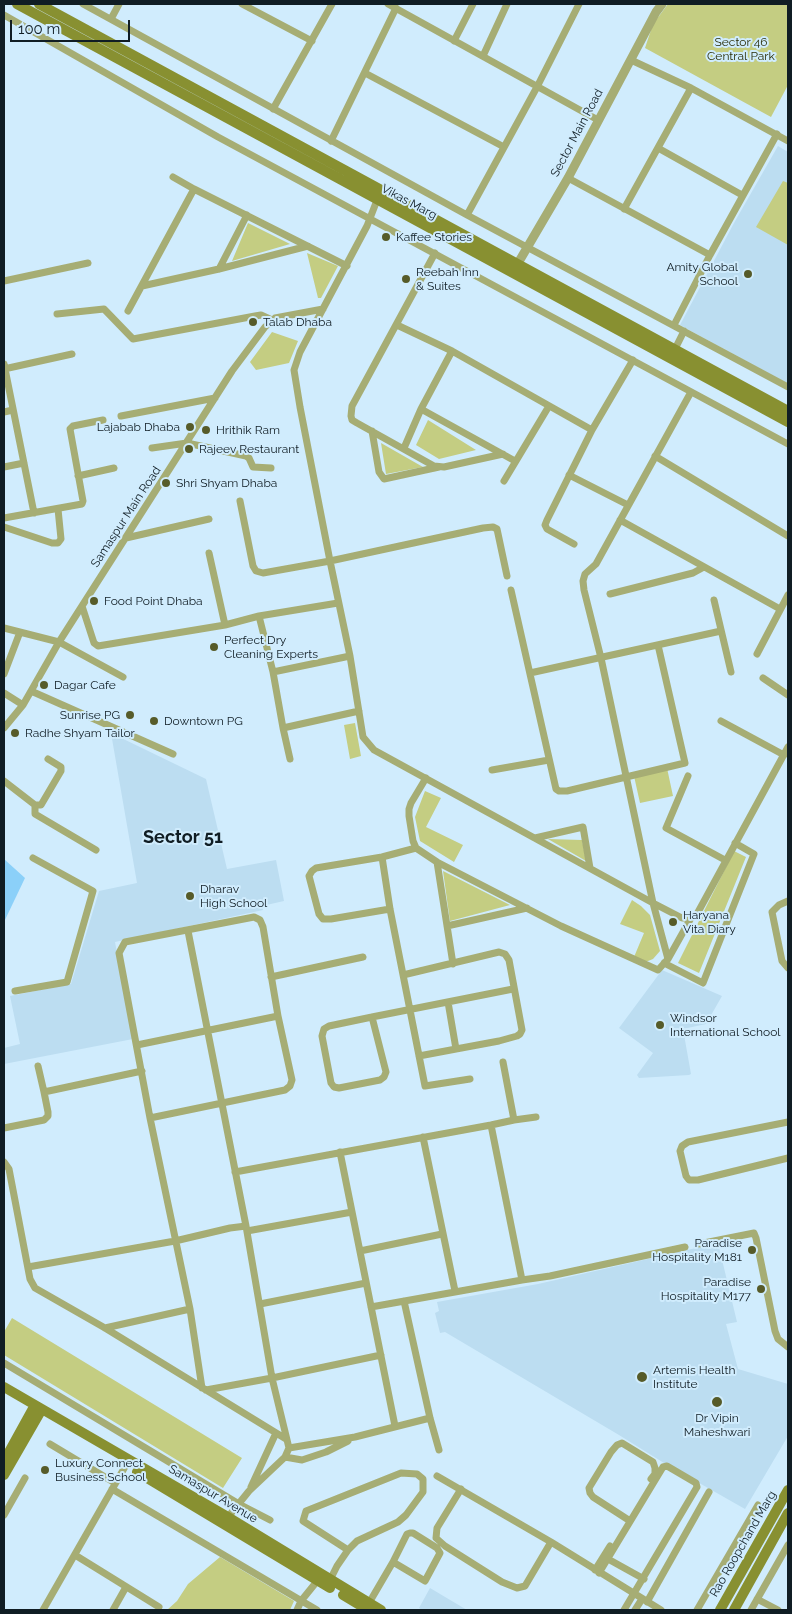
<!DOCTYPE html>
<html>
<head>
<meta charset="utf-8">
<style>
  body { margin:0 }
  #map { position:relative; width:792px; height:1614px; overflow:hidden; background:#d0ecfd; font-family:Raleway,sans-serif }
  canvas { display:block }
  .frame { position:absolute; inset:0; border:5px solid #101d24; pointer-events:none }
  .scale { position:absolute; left:10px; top:20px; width:120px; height:22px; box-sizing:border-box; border:2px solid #101d24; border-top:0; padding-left:6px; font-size:15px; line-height:18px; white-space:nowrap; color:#101d24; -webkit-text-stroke:4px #d0ecfd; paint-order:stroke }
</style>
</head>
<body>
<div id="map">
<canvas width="792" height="1614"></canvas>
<div class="frame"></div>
<div class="scale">100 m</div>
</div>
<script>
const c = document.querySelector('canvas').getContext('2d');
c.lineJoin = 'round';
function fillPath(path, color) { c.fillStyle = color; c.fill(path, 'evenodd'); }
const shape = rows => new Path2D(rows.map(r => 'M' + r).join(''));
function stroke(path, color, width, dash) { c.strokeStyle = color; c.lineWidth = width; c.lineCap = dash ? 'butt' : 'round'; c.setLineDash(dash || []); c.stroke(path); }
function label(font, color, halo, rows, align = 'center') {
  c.font = font + ' Raleway,sans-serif'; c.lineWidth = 4; c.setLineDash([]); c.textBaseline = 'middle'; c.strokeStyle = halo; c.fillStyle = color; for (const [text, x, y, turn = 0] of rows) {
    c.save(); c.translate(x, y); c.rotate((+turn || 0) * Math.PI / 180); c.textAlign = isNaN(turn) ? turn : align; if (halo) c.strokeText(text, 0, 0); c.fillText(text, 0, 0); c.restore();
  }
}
fillPath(shape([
  [778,146,788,152,788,384,680,325,734,223],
  [111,733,206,779,227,869,276,860,284,901,262,906,263,910,115,942,133,1039,4,1064,4,1048,20,1044,10,996,71,984,99,891,137,883],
  [662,970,722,996,706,1024,683,1029,691,1074,689,1075,639,1078,637,1075,653,1053,619,1028],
  [718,1243,737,1322,726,1324,738,1369,788,1384,788,1436,745,1509,664,1463,619,1435,445,1332,440,1333,435,1313,439,1311,437,1302,538,1284],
  [430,1588,467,1610,422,1610,419,1608]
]), '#bcddf1');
fillPath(shape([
  [668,4,788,4,788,85,771,117,645,48,653,24],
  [783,181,788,183,788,245,756,227],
  [248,223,290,244,232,261],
  [307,253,338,266,321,298,318,298],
  [272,332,298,341,289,363,256,370,250,362],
  [428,420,476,450,439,459,416,445],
  [381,443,423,467,386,474],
  [355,723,361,756,350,759,344,725],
  [667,768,673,796,640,803,634,776],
  [425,791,441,798,426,827,463,845,454,862,420,841,415,817],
  [548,839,582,840,586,861],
  [734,851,746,857,699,973,678,963],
  [443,871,510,905,450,921],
  [632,900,641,906,650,915,660,951,653,959,648,961,643,961,634,957,644,933,620,924],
  [12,1318,242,1458,223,1488,4,1355,4,1332],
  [220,1557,294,1601,290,1610,167,1610,177,1601,188,1584]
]), '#c4cd82');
fillPath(shape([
  [4,859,25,878,4,922]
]), '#8bd0f9');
stroke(shape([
  [83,4,467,215,788,387],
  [242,4,312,41],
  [388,4,598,120],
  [4,15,218,137,788,444],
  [111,19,119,4],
  [454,41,473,4],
  [483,56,507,4],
  [631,60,691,88,788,141],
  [365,73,504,147],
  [273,109,332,4],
  [331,141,396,8],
  [658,148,742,195],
  [173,177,194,189],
  [568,178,710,255],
  [379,195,367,226,300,352,294,370,300,407,330,561,350,656,363,737,374,750,653,903,682,918,691,918],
  [624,209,691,88],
  [467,215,537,87,579,4],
  [435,253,352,406,351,416,352,420,357,423,434,466,444,467,503,454],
  [219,269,247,215],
  [4,281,88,263],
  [142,286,219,269,308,246],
  [128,311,194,189,347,266],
  [57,314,104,309,133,339,255,316,261,315,272,320],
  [397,325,452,351,592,430],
  [674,325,710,255,777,134],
  [675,349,684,331],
  [4,364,34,513],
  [4,369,72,354],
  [421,409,515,461],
  [4,412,13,410],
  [121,416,215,398],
  [372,431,379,472,384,479,439,467],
  [152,448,187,443,246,456,249,458,253,467,271,468],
  [404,448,421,409,452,351],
  [655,456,788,536],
  [4,467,24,463],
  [569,475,628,505],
  [78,476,114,468],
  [504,481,549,406],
  [240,501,253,566,256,571,263,573,330,561,483,528,493,527,497,529,507,576],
  [4,518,82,504,83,501,70,429,73,426,103,420],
  [620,520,780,609],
  [4,527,52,543,58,543,61,539,58,509],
  [126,538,209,519],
  [574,544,547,529,545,525,547,520,592,430,633,360],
  [209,553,225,625],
  [511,590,556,789,559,791,567,791,685,763,658,645],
  [610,594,693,573,704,567],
  [714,600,731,672],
  [82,606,94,643,98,646,225,625,259,616,338,603],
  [259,616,273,672,283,728,290,759],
  [4,628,59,642,123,677],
  [757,654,788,595],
  [273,672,350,656],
  [530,673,721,631],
  [4,674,20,632],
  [763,678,788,695],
  [31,691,173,754],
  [4,693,23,705],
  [721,721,784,755],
  [4,728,23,705,59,642,232,371,265,327,275,318,323,309],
  [283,728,359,711],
  [492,770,549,760],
  [688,776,666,828,725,860],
  [426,778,411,803,409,809,409,816,413,841,416,848,437,862,453,964],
  [4,781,35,805,41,805,61,771,61,767,48,759],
  [35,805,35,814,96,850],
  [535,838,583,827,590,868],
  [382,857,390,909,425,1086,470,1079],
  [437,862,561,926,658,970,668,959,691,918,697,914,788,747],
  [788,901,779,905,772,912,782,961,788,968],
  [390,909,331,919,323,919,319,914,309,876,312,871,316,868,382,857,416,848],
  [447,926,527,908],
  [188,931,246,1226,272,1378,289,1448,285,1457,249,1491,228,1517],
  [668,959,653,903,601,658,584,590,583,581,585,574,596,564,691,392],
  [664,963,703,983,754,854,735,843],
  [403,975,499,952,505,954,509,960,522,1030,520,1034,517,1036,499,1041,456,1049],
  [271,977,363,957],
  [15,991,67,982,93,891,33,858],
  [372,1017,386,1072,384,1077,380,1080,339,1088,334,1087,331,1083,322,1036,324,1029,329,1026,372,1017,513,989],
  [137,1045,278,1016],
  [419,1056,456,1049,448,1002],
  [503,1062,514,1120],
  [38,1066,44,1092],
  [150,1118,285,1090,290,1086,292,1080,278,1016,263,927,260,920,254,917,125,942,119,953,150,1118,190,1309,202,1388],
  [788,1122,688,1142,682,1146,680,1151,686,1176,689,1180,698,1180,788,1158],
  [491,1125,522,1280],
  [4,1128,44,1120,48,1116,48,1112,44,1092,142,1071],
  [423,1137,455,1291],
  [340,1152,395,1426],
  [4,1162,9,1169,30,1279,35,1288,105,1328,286,1439],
  [235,1172,491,1125,514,1120,536,1117],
  [247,1231,352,1212],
  [699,1244,754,1233,756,1238,775,1331,778,1339,788,1347],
  [360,1251,442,1234],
  [28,1267,175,1241,230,1228,246,1226],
  [404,1301,430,1418,439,1450],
  [260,1304,366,1283],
  [371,1307,522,1280,550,1276,685,1247],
  [105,1328,190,1309],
  [4,1363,239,1504,270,1520],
  [206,1390,272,1378,381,1355],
  [50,1444,115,1483],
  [289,1448,355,1437,430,1418],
  [285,1457,302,1460,326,1452,348,1441],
  [437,1476,551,1542,661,1610],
  [251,1487,276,1433],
  [112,1489,317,1610],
  [461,1489,437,1528,436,1538,445,1546,502,1582,517,1588,525,1586,551,1542],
  [4,1515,25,1478],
  [627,1519,593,1497,590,1493,589,1488,611,1452,617,1445,622,1443,653,1462,655,1468,655,1474,651,1479],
  [75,1555,159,1607],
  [608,1559,644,1579],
  [595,1570,610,1546],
  [599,1573,663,1467,667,1466,696,1483,697,1487,624,1610],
  [330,1580,337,1566,348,1550,357,1541,398,1522,406,1515,423,1492,423,1479,417,1474,401,1473,306,1511,303,1521,348,1550],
  [757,1599,778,1610],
  [647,1602,709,1492],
  [369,1603,393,1562,425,1581,440,1553,437,1548,413,1533,410,1533,407,1534,393,1562],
  [43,1610,126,1465],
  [113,1610,126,1587],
  [297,1610,301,1601,318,1580],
  [635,1610,642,1599],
  [697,1610,758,1505],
  [751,1610,788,1545]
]), '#a6ad74', 7);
stroke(shape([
  [514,270,568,178,656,12,662,4]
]), '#a6ad74', 9);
stroke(shape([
  [17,4,788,422],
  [39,4,788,411],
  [4,1387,228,1517,381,1610],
  [4,1461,35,1405],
  [137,1472,330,1588],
  [4,1475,42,1409],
  [343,1595,368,1610],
  [720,1610,788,1490],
  [734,1610,788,1513]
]), '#889031', 10);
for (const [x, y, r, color] of [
  [386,237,5,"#565b29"],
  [748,274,5,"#565b29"],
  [406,279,5,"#565b29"],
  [253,322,5,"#565b29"],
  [190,427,5,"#565b29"],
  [206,430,5,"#565b29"],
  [189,449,5,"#565b29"],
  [166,483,5,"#565b29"],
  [94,601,5,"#565b29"],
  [214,647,5,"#565b29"],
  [44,685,5,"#565b29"],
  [130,715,5,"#565b29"],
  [154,721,5,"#565b29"],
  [15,733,5,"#565b29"],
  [190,896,5,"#565b29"],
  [673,922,5,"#565b29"],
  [660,1025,5,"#565b29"],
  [752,1250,5,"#565b29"],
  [761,1289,5,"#565b29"],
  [642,1377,6,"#565b29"],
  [717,1402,6,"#565b29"],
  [45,1470,5,"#565b29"]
]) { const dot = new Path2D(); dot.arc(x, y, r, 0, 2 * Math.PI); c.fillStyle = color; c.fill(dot); stroke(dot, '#d0ecfd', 2); }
label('12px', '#292c05', '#d0ecfd', [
  ["Sector 46",741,42],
  ["Central Park",741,56]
]);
label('12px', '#101d24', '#d0ecfd', [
  ["Sector Main Road",577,133,-62],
  ["Vikas Marg",409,202,28],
  ["Samaspur Main Road",126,517,-57],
  ["Samaspur Avenue",213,1494,31],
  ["Rao Roopchand Marg",743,1544,-60]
]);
label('12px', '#101d24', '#d0ecfd', [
  ["Kaffee Stories",396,237],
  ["Amity Global",738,267,"right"],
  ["School",738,281,"right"],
  ["Reebah Inn",416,272],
  ["& Suites",416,286],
  ["Talab Dhaba",263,322],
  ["Lajabab Dhaba",180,427,"right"],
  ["Hrithik Ram",216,430],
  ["Rajeev Restaurant",199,449],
  ["Shri Shyam Dhaba",176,483],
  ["Food Point Dhaba",104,601],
  ["Perfect Dry",224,640],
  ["Cleaning Experts",224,654],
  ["Dagar Cafe",54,685],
  ["Sunrise PG",120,715,"right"],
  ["Downtown PG",164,721],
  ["Radhe Shyam Tailor",25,733],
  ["Dharav",200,889],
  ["High School",200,903],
  ["Haryana",683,915],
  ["Vita Diary",683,929],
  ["Windsor",670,1018],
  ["International School",670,1032],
  ["Paradise",742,1243,"right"],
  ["Hospitality M181",742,1257,"right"],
  ["Paradise",751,1282,"right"],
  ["Hospitality M177",751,1296,"right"],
  ["Artemis Health",653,1370],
  ["Institute",653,1384],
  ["Dr Vipin",717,1418,"center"],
  ["Maheshwari",717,1432,"center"],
  ["Luxury Connect",55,1463],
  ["Business School",55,1477]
], 'left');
label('bold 18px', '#101d24', '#d0ecfd', [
  ["Sector 51",183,838]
]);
</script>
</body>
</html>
